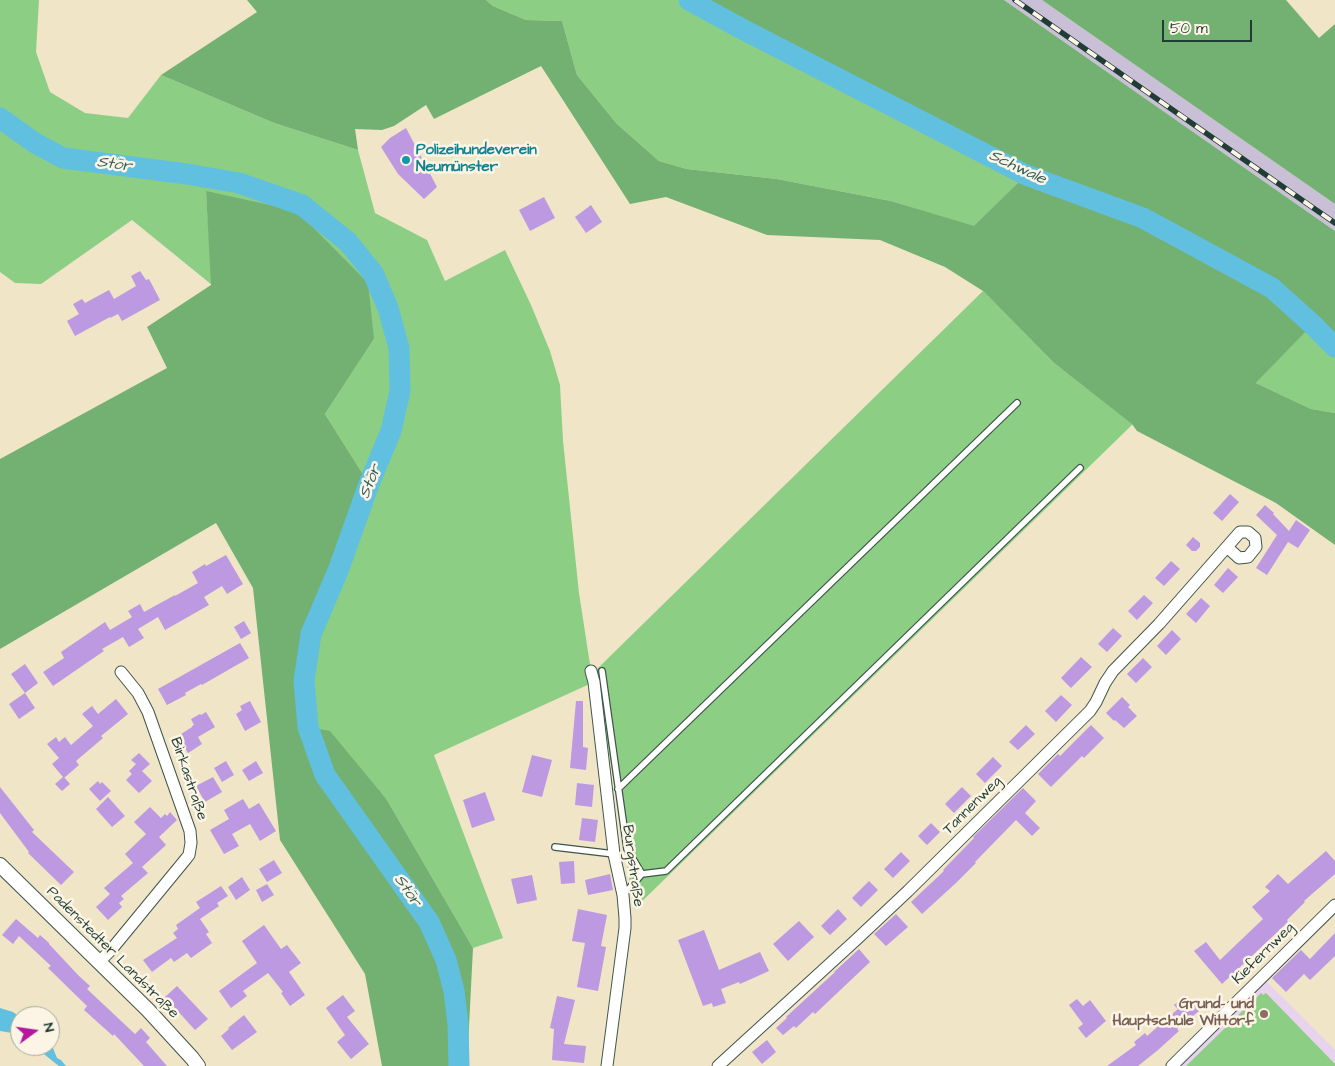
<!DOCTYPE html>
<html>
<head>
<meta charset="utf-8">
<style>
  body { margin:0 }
  #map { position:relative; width:1335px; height:1066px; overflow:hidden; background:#f0e5c7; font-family:"Architects Daughter",sans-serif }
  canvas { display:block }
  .north { position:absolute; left:10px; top:1006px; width:50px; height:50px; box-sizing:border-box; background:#fcf5e5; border:1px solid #a4ab9e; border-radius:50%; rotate:76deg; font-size:14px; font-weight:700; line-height:20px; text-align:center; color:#1f3d34 }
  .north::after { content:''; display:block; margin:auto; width:18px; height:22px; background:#b5179e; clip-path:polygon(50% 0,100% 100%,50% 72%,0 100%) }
  .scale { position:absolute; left:1162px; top:20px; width:90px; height:22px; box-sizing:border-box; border:2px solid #1f3d34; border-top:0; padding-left:6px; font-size:15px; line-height:18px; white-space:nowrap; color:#1f3d34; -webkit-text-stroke:4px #fcf5e5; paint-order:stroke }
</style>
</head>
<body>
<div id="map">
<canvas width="1335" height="1066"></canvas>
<div class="north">N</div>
<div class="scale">50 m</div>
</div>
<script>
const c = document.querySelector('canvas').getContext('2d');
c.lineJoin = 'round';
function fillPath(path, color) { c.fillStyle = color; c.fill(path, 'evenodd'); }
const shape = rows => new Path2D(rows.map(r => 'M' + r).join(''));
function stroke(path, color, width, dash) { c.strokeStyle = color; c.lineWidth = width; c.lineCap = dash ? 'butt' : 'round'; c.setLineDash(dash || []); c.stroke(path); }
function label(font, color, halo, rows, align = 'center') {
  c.font = font + ' "Architects Daughter",sans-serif'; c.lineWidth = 5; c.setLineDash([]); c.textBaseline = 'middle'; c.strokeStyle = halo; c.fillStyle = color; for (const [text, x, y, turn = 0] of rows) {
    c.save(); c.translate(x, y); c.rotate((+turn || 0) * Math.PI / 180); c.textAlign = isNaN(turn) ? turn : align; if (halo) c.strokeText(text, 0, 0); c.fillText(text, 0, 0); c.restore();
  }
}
fillPath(shape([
  [1264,979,1335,1050,1335,1066,1177,1066]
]), '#e9d2ed');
fillPath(shape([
  [1004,0,1042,0,1335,204,1335,231]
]), '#c9bfd7');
fillPath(shape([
  [0,0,39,0,36,52,50,92,85,113,128,118,161,75,274,123,358,150,375,213,427,240,445,281,505,250,531,305,550,351,560,385,563,441,579,593,591,671,594,682,434,755,503,938,473,948,387,800,308,727,304,681,311,634,338,571,369,484,325,414,374,339,206,191,212,285,132,220,41,284,15,283,0,272],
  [486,0,694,0,1026,175,974,227,891,201,777,179,687,169,659,161,617,124,577,75,562,21,526,20,493,6],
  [983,291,1054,363,1133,424,634,909,596,670],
  [1312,324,1335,347,1335,413,1311,409,1256,383],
  [1261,993,1263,995,1266,993,1335,1064,1335,1066,1186,1066]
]), '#8dce85');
fillPath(shape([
  [247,0,486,0,493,6,526,20,562,21,577,75,617,124,659,161,687,169,777,179,891,201,974,226,1026,175,742,29,690,0,1004,0,1335,231,1335,349,1311,326,1256,383,1311,409,1335,413,1335,545,1276,503,1137,431,1132,424,1054,363,983,291,945,267,880,240,767,235,666,197,630,204,541,66,434,119,426,105,394,126,382,130,355,129,358,150,274,123,161,75,257,12],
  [1042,0,1286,0,1319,38,1335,24,1335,204],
  [206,191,297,211,368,283,374,339,325,414,369,484,311,634,304,681,308,727,330,731,387,800,473,948,467,1066,382,1066,365,974,280,840,253,588,216,523,0,649,0,459,167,368,147,327,211,285]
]), '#72b172');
fillPath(shape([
  [0,1008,13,1012,20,1017,20,1037,12,1033,0,1031],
  [50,1043,53,1048,57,1058,61,1060,66,1066,59,1066,55,1063,34,1046,50,1046]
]), '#61c0e0');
stroke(shape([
  [689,0,742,29,1026,175,1143,218,1272,288,1312,324,1335,347],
  [0,118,35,143,63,158,187,174,239,183,302,205,348,242,373,273,388,308,399,348,400,391,391,431,369,484,338,571,311,634,304,681,308,727,325,775,429,922,446,960,454,991,458,1024,459,1066]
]), '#61c0e0', 21);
fillPath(shape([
  [406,128,437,187,424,199,398,174,381,147,390,138],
  [544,197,555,218,530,231,519,210],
  [591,205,602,222,586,233,575,217],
  [140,271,146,280,149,279,160,300,122,321,118,314,110,318,110,317,75,336,67,321,79,314,73,304,82,299,85,303,109,290,114,299,136,286,131,276],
  [1230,494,1239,502,1222,521,1213,513],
  [1265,505,1274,513,1273,514,1289,531,1296,520,1310,530,1298,548,1288,542,1267,575,1256,568,1277,535,1256,515],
  [1193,537,1200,543,1200,547,1196,551,1192,551,1186,545],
  [226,555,243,584,227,594,222,586,204,597,209,605,165,630,158,617,138,629,144,638,129,647,123,637,102,649,104,651,53,686,43,672,64,658,61,652,105,622,110,630,132,617,128,611,140,604,144,612,175,595,175,596,198,583,192,572,205,564,206,566],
  [1171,561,1180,569,1164,586,1155,578],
  [1228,568,1238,577,1223,593,1214,585],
  [1144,595,1153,603,1137,620,1128,611],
  [1201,598,1210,606,1196,623,1186,614],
  [244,621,251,633,241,639,234,627],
  [1113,628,1122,636,1107,652,1098,644],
  [1172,630,1181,639,1166,655,1157,646],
  [240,643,249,658,202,685,201,684,185,693,186,695,167,705,158,689],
  [1081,657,1092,667,1071,688,1061,678],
  [1143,658,1152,667,1136,683,1127,674],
  [25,664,38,683,25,693,11,674],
  [25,693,35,708,19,719,9,704],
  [1061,695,1072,705,1056,722,1045,711],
  [1122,697,1130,705,1128,707,1137,716,1124,728,1115,720,1114,721,1106,713],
  [116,699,128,714,101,736,103,738,76,761,79,765,64,778,64,777,70,784,62,791,55,784,63,777,52,764,59,758,47,744,56,737,59,742,65,737,71,745,93,726,82,714,92,706,98,714],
  [250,701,261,722,245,731,236,714,242,710,240,706],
  [576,701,583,701,583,747,588,748,586,770,570,768],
  [206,712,215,727,198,737,202,744,188,753,178,736,192,727,192,726,194,725,191,719,200,714,201,715],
  [1026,725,1035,734,1018,750,1009,742],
  [1091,725,1104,738,1084,758,1082,756,1051,787,1038,774,1058,754,1060,756],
  [139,753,150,764,142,771,152,781,139,793,126,780,132,774,129,771,136,764,131,760],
  [532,755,552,760,542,797,522,792],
  [993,757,1002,766,985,783,976,774],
  [226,761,234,775,222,782,214,768],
  [256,761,263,773,249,781,242,770],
  [213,777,222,792,205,802,196,786],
  [98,781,100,784,102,782,111,791,100,801,89,789],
  [577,783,594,785,592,807,575,805],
  [0,787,34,830,32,832,74,872,61,885,28,853,29,852,0,813],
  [962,787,971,796,954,813,945,804],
  [1023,788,1036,801,1025,813,1040,828,1032,836,1016,820,975,862,976,863,956,883,922,914,911,902,944,871,943,870,974,838,973,837],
  [485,792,495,820,472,828,463,800],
  [108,797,125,816,112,827,96,809],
  [243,799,249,809,259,803,276,831,260,841,250,824,232,834,239,846,224,854,210,830,229,819,224,810],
  [150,807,161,818,165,814,167,816,170,812,177,820,159,837,166,845,142,867,148,873,121,896,124,899,119,903,122,907,108,920,96,907,110,894,104,888,133,863,125,854,146,834,134,822],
  [582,818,598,820,595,842,579,840],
  [931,823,940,832,927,845,918,836],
  [1326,851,1335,861,1335,874,1304,901,1305,902,1287,920,1288,922,1222,984,1194,951,1206,942,1220,960,1263,919,1252,907,1270,891,1265,887,1278,874,1288,884],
  [901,852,910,861,893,878,884,869],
  [274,860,282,873,267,882,259,869],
  [574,861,575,883,561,884,559,862],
  [610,874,613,890,588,895,585,880],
  [532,875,537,900,517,904,511,879],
  [242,877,250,890,236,900,228,887],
  [869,881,878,890,861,907,852,898],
  [267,884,274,895,262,902,256,890],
  [221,886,228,896,217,903,219,906,200,919,209,932,206,934,212,943,191,958,187,953,174,962,171,958,152,972,143,960,177,938,173,933,178,929,176,925,200,908,196,902],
  [578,909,607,915,601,946,606,947,598,991,577,987,585,943,572,941],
  [838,909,847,919,830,935,821,926],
  [896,914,908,927,886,946,874,934],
  [16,919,38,938,40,935,49,943,49,944,79,976,90,986,87,989,135,1034,141,1028,150,1038,146,1042,167,1066,144,1066,114,1034,113,1036,84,1010,87,1006,48,968,51,966,19,936,13,944,2,935],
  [799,921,814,937,788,961,773,944],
  [264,925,281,949,287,945,301,963,289,972,305,995,290,1006,281,993,283,992,268,973,243,991,247,996,231,1008,219,991,257,963,242,941],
  [704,930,719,970,760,952,769,971,740,984,739,982,721,989,726,1003,713,1007,712,1003,703,1006,678,940],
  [1335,933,1335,956,1310,980,1304,974,1286,992,1272,978,1301,950,1310,959],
  [859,949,870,962,815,1014,813,1012,796,1028,794,1026,783,1035,776,1028,787,1018,786,1017,835,972,834,972],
  [177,986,208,1019,195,1030,165,997],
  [343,995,355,1011,347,1017,369,1044,351,1059,337,1042,345,1035,326,1008],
  [1186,995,1199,1011,1177,1029,1179,1031,1158,1050,1138,1066,1107,1066,1136,1045,1134,1042,1145,1033,1147,1036,1178,1009,1174,1005],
  [557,996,575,1000,564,1044,586,1046,584,1063,552,1060,554,1029,550,1028],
  [1077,999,1083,1006,1090,1000,1106,1021,1086,1038,1078,1028,1083,1024,1069,1005],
  [244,1015,257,1032,232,1050,221,1036,229,1029,228,1028],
  [767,1040,776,1052,762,1064,752,1052]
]), '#bd99e1');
const service = shape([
  [602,671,627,849,642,874,623,895],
  [618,789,1017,403],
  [555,847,614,854],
  [642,874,666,871,1080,468]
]);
const minor = shape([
  [591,671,594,682,614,854,623,895,625,918,625,928,607,1066],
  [99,962,111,950,185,860,189,855,191,843,190,831,148,712,138,693,121,672],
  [718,1066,857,939,908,891,1090,711,1096,702,1105,683,1113,671,1159,624,1240,532,1248,532,1255,538,1256,547,1248,557,1239,558,1227,547],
  [1172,1066,1335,905]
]);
const tertiary = shape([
  [0,865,148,1010,192,1058,198,1066]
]);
stroke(service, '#3e564a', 8);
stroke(minor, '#3e564a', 13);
stroke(tertiary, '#3e564a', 16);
stroke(service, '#fff', 5.5);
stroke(minor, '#fff', 11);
stroke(tertiary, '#fff', 14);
const rail = shape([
  [1015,0,1335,223]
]);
stroke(rail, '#1f3d34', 5.5);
stroke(rail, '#fcf5e5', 4, [11]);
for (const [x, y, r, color] of [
  [406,160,5,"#0f9aa8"],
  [1264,1014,5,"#8d6e63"]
]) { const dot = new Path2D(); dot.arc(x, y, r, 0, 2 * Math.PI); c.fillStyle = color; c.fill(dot); stroke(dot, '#fcf5e5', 2); }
label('bold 15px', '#0d838f', '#fcf5e5', [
  ["Polizeihundeverein",416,151],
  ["Neumünster",416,168]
], 'left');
label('15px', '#1f3d34', '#fcf5e5', [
  ["Birkastraße",188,779,71],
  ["Tannenweg",973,806,-45],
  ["Burgstraße",632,866,82],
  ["Padenstedter Landstraße",112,953,45],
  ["Kiefernweg",1264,954,-45]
]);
label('bold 15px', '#785e54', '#fcf5e5', [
  ["Grund- und",1254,1005],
  ["Hauptschule Wittorf",1254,1022]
], 'right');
label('italic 16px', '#305e5f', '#fcf5e5', [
  ["Stör",114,165,8],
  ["Schwale",1017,168,25],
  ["Stör",371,482,-68],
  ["Stör",407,891,55]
]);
</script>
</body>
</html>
